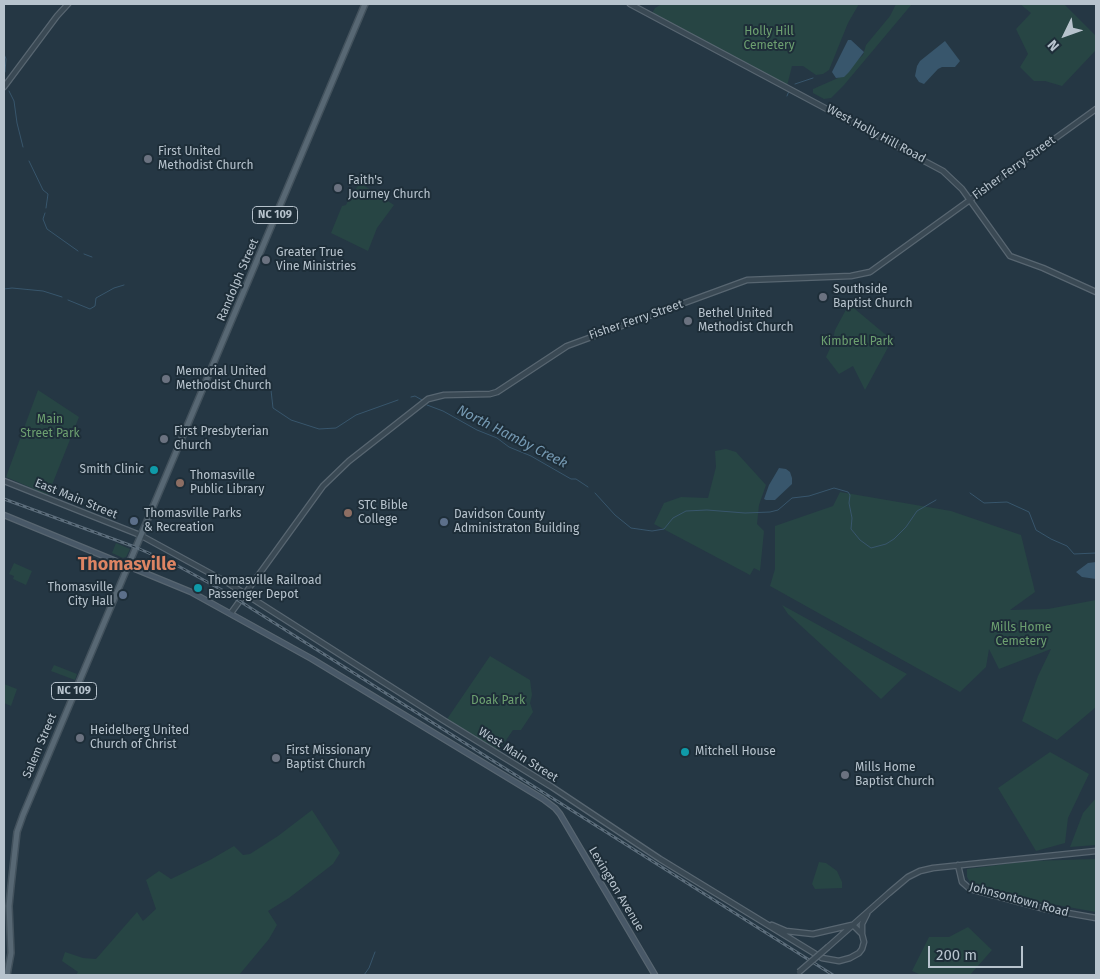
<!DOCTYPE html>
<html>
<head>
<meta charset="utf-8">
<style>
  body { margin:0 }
  #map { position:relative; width:1100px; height:979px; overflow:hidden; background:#253744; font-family:"Fira Sans",sans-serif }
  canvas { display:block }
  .frame { position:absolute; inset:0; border:5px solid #b7c3cd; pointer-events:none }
  .north { position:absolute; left:1040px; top:10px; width:50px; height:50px; -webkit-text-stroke:4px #1e2e39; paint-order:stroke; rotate:228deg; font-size:14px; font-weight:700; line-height:20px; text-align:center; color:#b7c3cd }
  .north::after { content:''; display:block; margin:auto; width:18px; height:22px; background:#b7c3cd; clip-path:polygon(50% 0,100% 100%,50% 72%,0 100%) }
  .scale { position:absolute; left:928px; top:946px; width:95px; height:22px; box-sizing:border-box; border:2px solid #b7c3cd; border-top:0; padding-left:6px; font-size:15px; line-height:18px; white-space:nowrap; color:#b7c3cd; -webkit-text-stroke:4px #1e2e39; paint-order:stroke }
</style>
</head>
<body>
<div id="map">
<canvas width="1100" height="979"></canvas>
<div class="frame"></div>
<div class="north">N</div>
<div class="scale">200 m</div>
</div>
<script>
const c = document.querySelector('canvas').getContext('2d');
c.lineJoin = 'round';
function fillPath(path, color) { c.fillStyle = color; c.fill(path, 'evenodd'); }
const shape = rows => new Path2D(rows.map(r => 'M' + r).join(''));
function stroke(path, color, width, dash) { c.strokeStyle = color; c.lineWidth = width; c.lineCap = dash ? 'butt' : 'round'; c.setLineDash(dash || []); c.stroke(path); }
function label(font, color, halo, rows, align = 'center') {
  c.font = font + ' "Fira Sans",sans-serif'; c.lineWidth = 4; c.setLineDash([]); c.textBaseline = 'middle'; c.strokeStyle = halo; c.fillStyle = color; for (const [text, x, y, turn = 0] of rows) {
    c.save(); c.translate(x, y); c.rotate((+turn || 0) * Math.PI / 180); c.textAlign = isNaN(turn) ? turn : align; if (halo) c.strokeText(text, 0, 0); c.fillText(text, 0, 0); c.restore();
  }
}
fillPath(shape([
  [662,4,859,4,848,23,829,70,823,74,816,75,803,66,792,66,787,86,651,15,655,8],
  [896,4,912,4,844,85,831,98,824,99,813,93,813,89,838,78,863,55,866,45,890,16],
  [1020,4,1064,4,1096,36,1096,50,1062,86,1045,81,1034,81,1020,67,1028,54,1016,29,1031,13],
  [360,183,394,205,377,228,368,251,331,233,342,206,346,205,350,197],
  [849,304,892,340,865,390,853,366,839,374,826,357,832,344,835,330],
  [38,390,79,417,48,495,6,477],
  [726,449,736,452,766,485,759,505,757,524,764,531,760,571,754,568,750,575,654,524,664,503,681,497,708,498,716,467,715,451],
  [840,492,951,511,1021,535,1035,592,1010,610,1048,609,1096,600,1096,707,1057,740,1022,721,1038,676,1051,649,999,669,989,649,986,667,960,692,770,586,775,569,775,526,833,506],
  [116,543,130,549,126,557,123,558,112,553],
  [14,563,32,571,26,585,13,579,14,576,9,574],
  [782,605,907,674,881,699,788,614],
  [490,656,530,680,532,695,530,703,533,712,521,730,513,730,498,752,445,722],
  [54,665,77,674,75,680,51,671],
  [4,684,17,689,11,706,4,703],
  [1050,752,1089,774,1068,818,1065,843,1036,851,998,788],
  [1096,798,1096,845,1070,847,1083,813],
  [312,810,340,853,333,864,289,898,268,911,277,925,269,939,239,975,76,975,78,972,62,961,65,952,83,958,96,959,137,912,143,921,156,909,146,880,159,871,171,879,210,860,234,846,243,855,250,854,278,836],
  [1096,859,1096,912,1029,900,971,884,967,877,967,869,1029,861],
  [819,862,826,863,837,871,842,882,842,888,815,889,812,884],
  [968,927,992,950,970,975,921,975,912,971,929,937,949,937]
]), '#274544');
fillPath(shape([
  [848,40,851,40,864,52,849,72,844,77,836,78,832,72],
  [945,41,960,61,955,67,942,67,938,69,924,84,919,82,915,76,917,66,920,61],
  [779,468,786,469,790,472,792,478,792,484,775,500,766,500,764,499,769,485],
  [1096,562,1096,579,1082,577,1076,572,1088,563]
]), '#38566c');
stroke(shape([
  [4,54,6,59,5,72],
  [795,84,813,78],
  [9,91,14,101,17,123,23,147],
  [787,96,789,91],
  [29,161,43,190,48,194,46,208],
  [45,213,43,219,47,229,78,251],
  [84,254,92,257],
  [4,289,12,288,43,291,62,297],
  [68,300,90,309,95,306,96,298,114,288,124,285],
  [270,381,273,408,291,420,319,429,336,428,356,415,398,400],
  [411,397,415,396,422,400],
  [427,405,443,411,477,430,497,438,509,447,531,456,571,479,576,479,588,487],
  [595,493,615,515,631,528,652,531,664,529,673,518,686,511,707,510,745,513,770,512,778,510,792,498,809,496,834,488,848,492,850,495,849,503,852,518,851,529,860,540,871,548,886,544,894,539,906,527,917,511,936,500],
  [970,493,984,503,1007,502,1029,512,1036,530,1051,539,1067,546,1074,554,1096,553],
  [364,975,369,968,375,952]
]), '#38566c', 1);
const tertiary = shape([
  [630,4,943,171,962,189,1010,256,1043,268,1096,292],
  [4,87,57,16,68,4],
  [4,481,140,535,228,583,443,720,552,787,660,859,822,958,839,961,850,958,859,953,862,949,864,942,862,934,853,925],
  [231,613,323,486,349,461,428,399,444,395,490,394,497,392,567,346,747,280,851,276,870,272,1096,109],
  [958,865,962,882,970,889,1045,909,1096,918],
  [772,925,786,931,813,934,852,925],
  [862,934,862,924,867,914],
  [828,947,889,893,908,877,920,871,933,868,1096,851]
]);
const secondary = shape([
  [4,515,191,592,312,659,543,799,555,808,560,814,655,975]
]);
const primary = shape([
  [7,975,11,953,9,906,11,886,17,832,23,815,365,4]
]);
stroke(tertiary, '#586671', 7);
stroke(secondary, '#586671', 7);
stroke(primary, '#43525d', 8);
stroke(tertiary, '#3a4954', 4.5);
stroke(secondary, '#485867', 4.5);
stroke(primary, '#586874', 5);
const rail = shape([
  [4,499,135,547,178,566,222,590,833,975]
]);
stroke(rail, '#5c6d7b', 3);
stroke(rail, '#1e2e39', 1, [4]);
const tertiaryBridge = shape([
  [799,972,828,947]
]);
stroke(tertiaryBridge, '#586671', 7, []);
stroke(tertiaryBridge, '#3a4954', 4.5);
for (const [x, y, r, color] of [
  [148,159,5,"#6b7280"],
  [338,188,5,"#6b7280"],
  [266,260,5,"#6b7280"],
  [823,297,5,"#6b7280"],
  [688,321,5,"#6b7280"],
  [166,379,5,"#6b7280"],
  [164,439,5,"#6b7280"],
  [154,470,5,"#0f9aa8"],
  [180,483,5,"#8d6e63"],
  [348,513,5,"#8d6e63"],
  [134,521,5,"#5c6f8a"],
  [444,522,5,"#5c6f8a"],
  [198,588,5,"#0f9aa8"],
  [123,595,5,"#5c6f8a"],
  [80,738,5,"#6b7280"],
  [685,752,5,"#0f9aa8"],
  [276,758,5,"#6b7280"],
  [845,775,5,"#6b7280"]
]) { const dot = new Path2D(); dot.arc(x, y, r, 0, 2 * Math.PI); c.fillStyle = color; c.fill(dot); stroke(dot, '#1e2e39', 2); }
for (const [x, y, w] of [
  [275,215,45],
  [74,691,45]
]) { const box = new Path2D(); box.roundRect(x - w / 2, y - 8.5, w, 17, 4); c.fillStyle = '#1e2e39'; c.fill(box); stroke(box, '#b7c3cd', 1); }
label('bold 11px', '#b7c3cd', null, [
  ["NC 109",275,215],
  ["NC 109",74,691]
]);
label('12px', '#6da070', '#1e2e39', [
  ["Holly Hill",769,32],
  ["Cemetery",769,46],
  ["Kimbrell Park",857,342],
  ["Main",50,420],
  ["Street Park",50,434],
  ["Mills Home",1021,628],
  ["Cemetery",1021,642],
  ["Doak Park",498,701]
]);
label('12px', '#b7c3cd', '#1e2e39', [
  ["West Holly Hill Road",876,134,28],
  ["Fisher Ferry Street",1014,168,-36],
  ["Randolph Street",238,280,-67],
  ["Fisher Ferry Street",636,320,-19],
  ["East Main Street",76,499,22],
  ["Salem Street",40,746,-67],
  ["West Main Street",518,755,32],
  ["Lexington Avenue",616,889,59],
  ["Johnsontown Road",1019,900,15]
]);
label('12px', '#b7c3cd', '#1e2e39', [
  ["First United",158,152],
  ["Methodist Church",158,166],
  ["Faith's",348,181],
  ["Journey Church",348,195],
  ["Greater True",276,253],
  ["Vine Ministries",276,267],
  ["Southside",833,290],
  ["Baptist Church",833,304],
  ["Bethel United",698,314],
  ["Methodist Church",698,328],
  ["Memorial United",176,372],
  ["Methodist Church",176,386],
  ["First Presbyterian",174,432],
  ["Church",174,446],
  ["Smith Clinic",144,470,"right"],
  ["Thomasville",190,476],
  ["Public Library",190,490],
  ["STC Bible",358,506],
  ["College",358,520],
  ["Thomasville Parks",144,514],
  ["& Recreation",144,528],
  ["Davidson County",454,515],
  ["Administraton Building",454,529],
  ["Thomasville Railroad",208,581],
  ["Passenger Depot",208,595],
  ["Thomasville",113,588,"right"],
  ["City Hall",113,602,"right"],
  ["Heidelberg United",90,731],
  ["Church of Christ",90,745],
  ["First Missionary",286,751],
  ["Baptist Church",286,765],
  ["Mitchell House",695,752],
  ["Mills Home",855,768],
  ["Baptist Church",855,782]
], 'left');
label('italic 14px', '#7599b2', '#1e2e39', [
  ["North Hamby Creek",512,437,27]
]);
label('bold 18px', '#dd8463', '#1e2e39', [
  ["Thomasville",127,565]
]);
</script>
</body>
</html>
